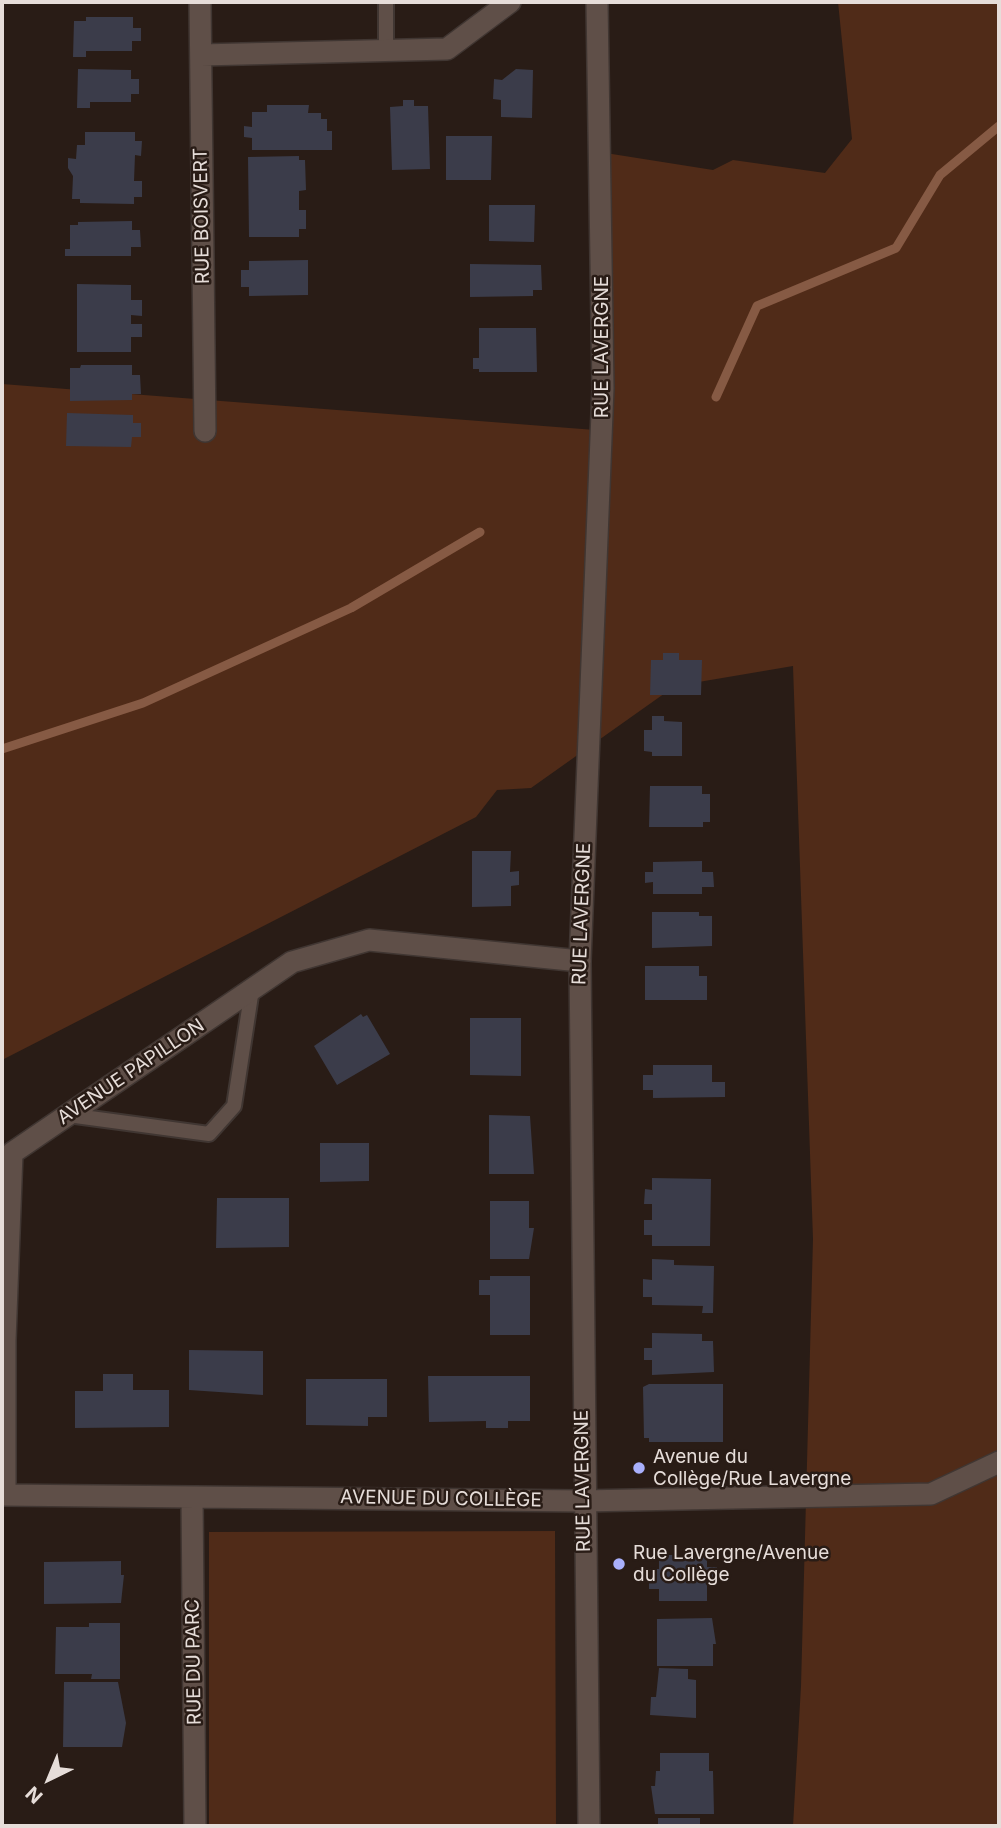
<!DOCTYPE html>
<html>
<head>
<meta charset="utf-8">
<style>
  body { margin:0 }
  #map { position:relative; width:1001px; height:1828px; overflow:hidden; background:#291c16; font-family:Inter,sans-serif }
  canvas { display:block }
  .frame { position:absolute; inset:0; border:4px solid #e6ddd9; pointer-events:none }
  .north { position:absolute; left:14px; top:1744px; width:70px; height:70px; -webkit-text-stroke:5px #291c16; paint-order:stroke; rotate:223deg; font-size:19px; font-weight:700; line-height:28px; text-align:center; color:#e6ddd9 }
  .north::after { content:''; display:block; margin:auto; width:24px; height:32px; background:#e6ddd9; clip-path:polygon(50% 0,100% 100%,50% 72%,0 100%) }
</style>
</head>
<body>
<div id="map">
<canvas width="1001" height="1828"></canvas>
<div class="frame"></div>
<div class="north">N</div>
</div>
<script>
const c = document.querySelector('canvas').getContext('2d');
c.lineJoin = 'round';
function fillPath(path, color) { c.fillStyle = color; c.fill(path, 'evenodd'); }
const shape = rows => new Path2D(rows.map(r => 'M' + r).join(''));
function stroke(path, color, width, dash) { c.strokeStyle = color; c.lineWidth = width; c.lineCap = dash ? 'butt' : 'round'; c.setLineDash(dash || []); c.stroke(path); }
function label(font, color, halo, rows, align = 'center') {
  c.font = font + ' Inter,sans-serif'; c.lineWidth = 5; c.setLineDash([]); c.textBaseline = 'middle'; c.strokeStyle = halo; c.fillStyle = color; for (const [text, x, y, turn = 0] of rows) {
    c.save(); c.translate(x, y); c.rotate((+turn || 0) * Math.PI / 180); c.textAlign = isNaN(turn) ? turn : align; if (halo) c.strokeText(text, 0, 0); c.fillText(text, 0, 0); c.restore();
  }
}
fillPath(shape([
  [838,2,999,2,999,1826,793,1826,801,1686,813,1239,793,666,675,686,531,788,497,790,476,817,2,1060,2,384,595,430,593,151,713,170,733,160,825,173,852,139],
  [555,1531,556,1826,209,1826,209,1532]
]), '#502b18');
stroke(shape([
  [716,397,757,306,896,248,940,175,999,126],
  [2,749,143,703,351,608,480,532]
]), '#865a44', 9);
fillPath(shape([
  [86,17,133,17,133,28,141,28,141,41,132,41,132,51,86,51,86,57,73,57,74,21,86,21],
  [78,69,131,70,131,79,139,79,139,94,131,94,131,102,90,102,90,108,77,108],
  [516,69,533,70,532,118,501,117,501,100,493,99,494,79,502,80],
  [403,100,414,100,414,106,428,106,430,169,392,170,390,107,403,106],
  [267,105,309,105,308,113,321,113,321,119,327,119,327,131,332,131,332,150,252,150,252,138,244,137,244,126,252,127,252,112,267,112],
  [85,132,135,132,135,141,142,141,141,156,135,155,134,181,142,181,142,197,134,197,134,204,80,203,80,199,72,199,73,176,68,168,68,158,76,159,77,145,85,145],
  [446,136,492,136,491,180,446,180],
  [299,156,299,160,305,160,306,190,299,191,299,210,306,210,306,229,299,229,299,237,249,237,248,157],
  [489,205,535,205,534,242,489,241],
  [132,221,132,230,140,230,141,247,131,247,131,256,65,256,65,249,70,249,70,225,78,225,78,222],
  [308,260,308,295,249,296,249,287,241,287,241,270,249,270,249,261],
  [470,264,541,265,542,290,533,290,533,296,470,297],
  [77,284,131,285,131,300,142,300,142,316,131,315,131,324,142,324,142,337,131,337,131,352,77,352],
  [479,328,536,328,537,372,479,372,479,369,473,369,473,358,479,358],
  [81,365,132,365,132,375,140,375,141,394,132,394,132,400,70,401,70,368,80,368],
  [67,413,133,415,133,423,141,423,141,437,132,437,131,447,66,446],
  [663,653,679,653,679,660,702,660,701,695,650,695,651,660,663,660],
  [652,716,664,716,664,721,682,722,682,756,652,756,652,752,644,751,644,730,652,730],
  [650,786,702,786,702,794,710,794,710,822,703,822,703,827,649,827],
  [472,851,511,851,510,872,519,871,519,885,511,886,511,906,472,907],
  [702,861,702,872,713,872,714,887,702,887,702,894,653,894,653,882,645,883,645,872,653,872,653,862],
  [652,912,699,912,699,916,712,916,712,946,652,948],
  [645,966,699,966,699,976,707,976,707,1000,645,1000],
  [361,1014,363,1017,367,1015,390,1054,337,1085,314,1046],
  [470,1018,521,1018,521,1076,470,1075],
  [653,1065,712,1065,712,1082,725,1082,725,1097,653,1098,653,1090,643,1090,643,1075,653,1075],
  [489,1115,530,1116,534,1174,489,1174],
  [320,1143,369,1143,369,1181,320,1182],
  [652,1178,711,1179,710,1246,652,1246,652,1235,644,1235,644,1220,652,1220,652,1204,644,1204,645,1189,652,1190],
  [217,1198,289,1198,289,1247,216,1248],
  [490,1201,529,1201,529,1228,534,1228,529,1259,490,1259],
  [652,1259,674,1260,674,1265,714,1266,713,1313,702,1313,703,1306,652,1305,652,1297,643,1297,643,1279,652,1280],
  [490,1276,530,1276,530,1335,490,1335,490,1295,479,1295,479,1280,490,1280],
  [652,1333,702,1334,702,1341,713,1341,714,1372,652,1375,652,1360,644,1360,644,1348,652,1348],
  [189,1350,263,1351,263,1395,189,1390],
  [103,1374,133,1374,133,1390,169,1390,169,1427,75,1428,75,1391,103,1391],
  [428,1376,530,1376,530,1421,508,1421,508,1428,486,1428,486,1421,429,1422],
  [306,1379,387,1379,387,1417,368,1417,368,1426,306,1425],
  [649,1384,723,1384,723,1442,649,1442,649,1438,644,1438,643,1387],
  [659,1555,707,1555,707,1567,717,1567,717,1582,707,1582,707,1601,659,1601,659,1589,649,1589,649,1569,659,1569],
  [121,1561,121,1575,124,1575,121,1603,44,1604,44,1562],
  [712,1618,716,1644,713,1644,713,1666,657,1666,657,1619],
  [89,1623,120,1623,120,1679,91,1679,92,1674,55,1674,56,1627,89,1627],
  [659,1668,688,1669,688,1679,696,1680,696,1718,650,1715,651,1697,656,1697],
  [64,1682,118,1682,126,1723,122,1747,63,1747],
  [660,1753,709,1753,709,1771,713,1771,714,1814,655,1814,651,1786,655,1786,656,1771,660,1771],
  [658,1818,700,1818,700,1826,658,1826]
]), '#3b3c4a');
const lane = shape([
  [386,50,386,2],
  [68,1115,209,1134,234,1106,252,989]
]);
const street = shape([
  [200,2,205,431],
  [201,55,447,49,510,2],
  [2,1495,583,1501],
  [5,1495,5,1340,12,1153,292,962,369,940,580,961],
  [192,1497,195,1826]
]);
const secondary = shape([
  [583,1501,931,1494,999,1462],
  [589,1826,580,961,603,388,597,2]
]);
stroke(lane, '#403632', 18);
stroke(street, '#403632', 24);
stroke(secondary, '#403632', 24);
stroke(lane, '#5f4f48', 14);
stroke(street, '#5f4f48', 21);
stroke(secondary, '#5f4f48', 21);
for (const [x, y, r, color] of [
  [639,1468,7,"#a9b0fc"],
  [619,1564,7,"#a9b0fc"]
]) { const dot = new Path2D(); dot.arc(x, y, r, 0, 2 * Math.PI); c.fillStyle = color; c.fill(dot); stroke(dot, '#291c16', 2.5); }
label('19px', '#e6ddd9', '#291c16', [
  ["RUE BOISVERT",202,216,-91],
  ["RUE LAVERGNE",602,347,-90],
  ["RUE LAVERGNE",582,914,-88],
  ["AVENUE PAPILLON",131,1072,-34],
  ["RUE LAVERGNE",583,1481,-91],
  ["AVENUE DU COLLÈGE",441,1499,1],
  ["RUE DU PARC",194,1662,-91]
]);
label('19px', '#e6ddd9', '#291c16', [
  ["Avenue du",653,1457],
  ["Collège/Rue Lavergne",653,1479],
  ["Rue Lavergne/Avenue",633,1553],
  ["du Collège",633,1575]
], 'left');
</script>
</body>
</html>
